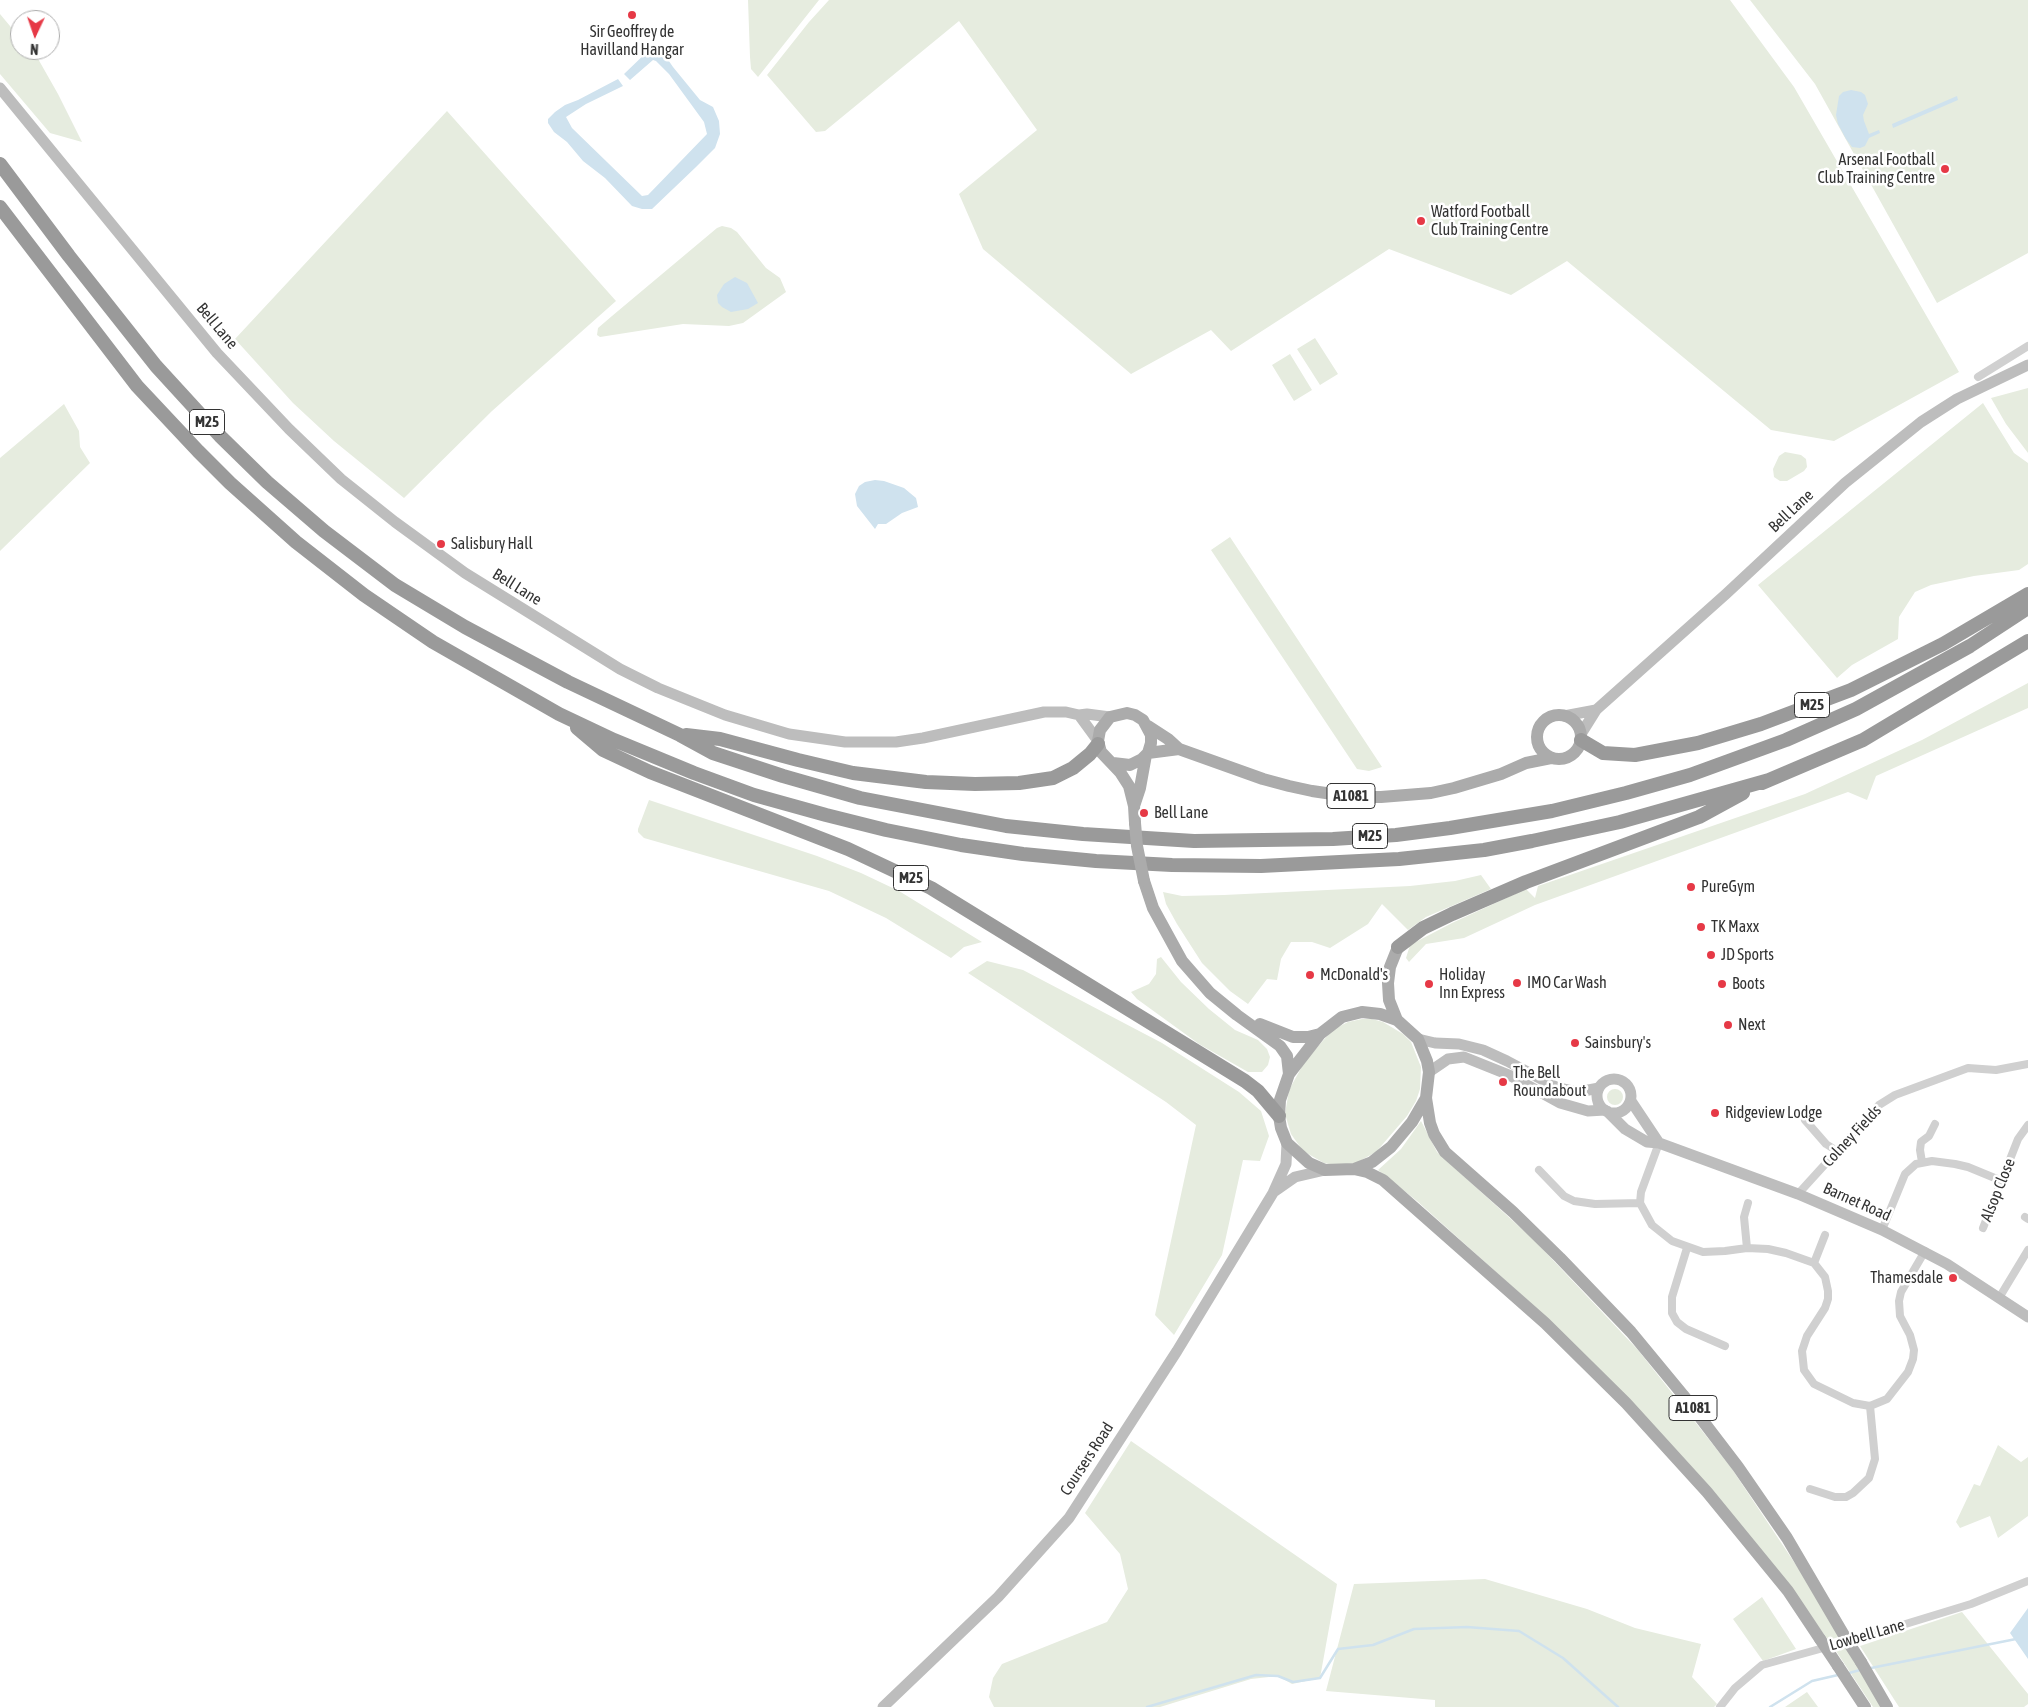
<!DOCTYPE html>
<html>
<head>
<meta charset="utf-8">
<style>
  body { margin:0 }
  #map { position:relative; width:2028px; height:1707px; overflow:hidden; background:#fff; font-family:"Asap Condensed",sans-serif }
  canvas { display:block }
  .north { position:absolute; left:10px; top:10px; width:50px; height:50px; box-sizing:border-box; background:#fff; border:1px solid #adadad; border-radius:50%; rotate:183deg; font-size:14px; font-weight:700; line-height:20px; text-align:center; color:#333 }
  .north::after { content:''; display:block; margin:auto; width:18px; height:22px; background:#e63946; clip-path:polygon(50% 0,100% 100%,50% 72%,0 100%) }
</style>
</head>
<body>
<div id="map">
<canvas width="2028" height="1707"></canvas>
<div class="north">N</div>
</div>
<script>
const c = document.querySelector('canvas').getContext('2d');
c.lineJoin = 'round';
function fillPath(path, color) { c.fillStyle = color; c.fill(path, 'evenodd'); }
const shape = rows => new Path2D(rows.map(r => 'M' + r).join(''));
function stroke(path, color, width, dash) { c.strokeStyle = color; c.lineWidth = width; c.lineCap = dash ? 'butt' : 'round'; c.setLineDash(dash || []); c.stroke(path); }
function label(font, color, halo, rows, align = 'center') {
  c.font = font + ' "Asap Condensed",sans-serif'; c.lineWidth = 5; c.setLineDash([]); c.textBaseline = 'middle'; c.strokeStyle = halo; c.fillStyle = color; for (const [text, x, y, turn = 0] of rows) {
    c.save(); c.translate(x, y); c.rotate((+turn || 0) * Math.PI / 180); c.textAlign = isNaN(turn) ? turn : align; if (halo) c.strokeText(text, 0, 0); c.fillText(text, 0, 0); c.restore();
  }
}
fillPath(shape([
  [748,0,819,0,758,77,751,69,750,57],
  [829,0,1730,0,1794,87,1959,372,1834,441,1771,430,1567,261,1511,295,1389,249,1231,351,1211,330,1131,374,983,249,959,194,1037,130,959,21,825,131,816,132,767,75,809,22],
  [1750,0,2028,0,2028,253,1937,303,1815,84],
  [0,14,20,38,20,50,30,50,37,57,58,94,82,142,50,133,0,74],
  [447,111,616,301,492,411,404,498,334,441,293,403,235,339],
  [722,226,731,228,737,232,766,268,780,278,786,292,743,323,729,326,683,324,600,337,597,335,598,328,612,316,717,228],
  [1315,338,1338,374,1320,385,1297,349],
  [1290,354,1312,390,1294,401,1272,365],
  [2028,388,2028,453,2006,424,1991,398],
  [1983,403,2014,453,2028,463,2028,564,2019,570,1974,576,1931,585,1915,592,1899,617,1898,639,1852,665,1837,678,1758,585],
  [64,404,79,431,80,447,90,463,0,551,0,458],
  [1785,452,1801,455,1806,459,1807,467,1804,471,1787,481,1780,481,1774,477,1773,469,1779,456],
  [1230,537,1382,767,1369,771,1357,769,1211,550],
  [2028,683,2028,708,1876,776,1867,800,1848,792,1535,905,1464,938,1426,944,1409,962,1406,958,1410,945,1452,923,1526,889,1535,898,1538,886,1805,794,1922,740],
  [649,800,817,856,861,873,899,891,982,942,964,947,951,958,886,918,829,891,644,838,638,832,638,829],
  [1481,875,1491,889,1426,917,1408,930,1382,904,1368,924,1330,948,1312,942,1291,942,1281,959,1277,980,1267,979,1248,1004,1230,991,1202,963,1177,924,1166,904,1163,892,1182,896,1224,895,1410,886,1455,881],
  [1161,957,1181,982,1209,1009,1235,1030,1258,1040,1267,1049,1270,1057,1268,1065,1262,1072,1248,1072,1199,1044,1137,999,1131,992,1149,984,1156,974,1157,959],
  [987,961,1023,970,1162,1043,1239,1092,1261,1111,1269,1136,1260,1161,1243,1160,1222,1255,1174,1335,1155,1315,1196,1125,1166,1102,968,973],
  [1362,1019,1372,1019,1383,1022,1403,1034,1411,1042,1421,1067,1420,1089,1416,1101,1407,1116,1376,1152,1356,1163,1335,1165,1324,1163,1303,1151,1291,1134,1285,1114,1289,1090,1305,1061,1328,1035,1336,1028,1348,1022],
  '1607 1097a8 8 0 1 1 16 0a8 8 0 1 1-16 0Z',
  [1421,1121,1437,1152,1534,1240,1638,1350,1730,1466,1812,1589,1839,1637,1828,1640,1798,1598,1545,1316,1417,1201,1378,1170,1401,1149],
  [1131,1441,1337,1584,1320,1678,1292,1684,1278,1676,1251,1679,1160,1707,994,1707,989,1697,993,1678,1002,1664,1107,1622,1128,1589,1120,1554,1085,1513],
  [1998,1445,2021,1462,2028,1457,2028,1516,1998,1538,1990,1516,1960,1528,1956,1522,1974,1484,1980,1486],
  [1485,1579,1587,1609,1635,1628,1701,1644,1692,1677,1717,1704,1714,1707,1435,1707,1435,1700,1326,1691,1354,1584],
  [1762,1597,1796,1649,1763,1661,1733,1619],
  [1962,1612,2028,1694,2028,1704,2024,1707,1899,1707,1860,1646],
  [1846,1647,1882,1707,1873,1707,1836,1651],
  [1807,1692,1818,1707,1785,1707]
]), '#e6ecdf');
fillPath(shape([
  [654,48,660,48,662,51,673,67,700,100,713,107,719,121,720,134,715,148,696,167,652,209,642,209,632,206,605,178,583,161,567,142,554,132,548,123,548,119,555,112,565,105,578,100,618,79,623,86,586,104,566,117,572,128,642,196,648,195,707,134,704,122,669,74,656,61,653,60,630,80,624,74,649,50],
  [1851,90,1861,92,1865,95,1868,104,1863,115,1864,121,1869,134,1879,130,1880,133,1869,138,1865,146,1860,148,1852,147,1846,139,1838,124,1836,115,1839,96,1843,92],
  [1957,96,1958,100,1893,128,1892,124],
  [735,277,747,283,758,303,748,309,731,312,722,307,718,303,717,295,724,284],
  [875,480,884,481,904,488,916,498,918,507,902,513,886,524,878,524,875,529,857,506,855,494,859,486,865,482],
  [2028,1608,2028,1659,2010,1633]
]), '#cfe2ee');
stroke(shape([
  [1871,1668,2016,1639],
  [1849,1673,1860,1670],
  [1147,1707,1256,1675,1278,1676,1293,1682,1320,1678,1338,1649,1373,1645,1414,1629,1467,1627,1519,1631,1563,1658,1618,1707],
  [1770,1707,1812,1681,1838,1675]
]), '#cfe2ee', 2.5);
stroke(shape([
  [1978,377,2028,346],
  [1805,1120,1826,1144,1837,1151],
  [1659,1143,1641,1192,1640,1203,1652,1225,1672,1241,1703,1252,1725,1251,1747,1248,1768,1249,1786,1253,1814,1263,1825,1277,1828,1291,1828,1299,1825,1308,1807,1336,1802,1351,1804,1370,1814,1384,1853,1403,1870,1406,1887,1399,1908,1372,1913,1359,1914,1350,1910,1335,1900,1316,1899,1301,1901,1292,1925,1251],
  [1922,1162,1920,1150,1921,1142,1929,1136,1935,1124],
  [1539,1170,1564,1196,1574,1201,1595,1204,1640,1203],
  [1798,1194,1879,1105,1895,1095,1968,1068,1996,1070,2028,1064],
  [2025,1217,2028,1219],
  [1983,1228,2018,1139,2028,1125],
  [1882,1230,1905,1174,1916,1164,1932,1161,1955,1164,1968,1167,2002,1181],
  [1687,1248,1672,1297,1672,1313,1677,1322,1686,1329,1725,1346],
  [1747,1248,1744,1217,1748,1203],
  [1814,1263,1825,1235],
  [1999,1298,2028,1250],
  [1810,1489,1835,1497,1846,1497,1853,1493,1869,1478,1875,1459,1870,1406],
  [1720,1707,1735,1688,1762,1665,1863,1637,1971,1604,2028,1581]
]), '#d0d0d0', 8);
stroke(shape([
  [0,88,217,353,289,429,341,479,395,522,465,573,620,669,658,688,725,715,789,734,845,742,896,742,923,738,1044,712,1066,712,1079,715,1087,714,1110,717],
  [1079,715,1098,741],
  [1564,716,1596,710],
  [1581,734,1596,710,1726,594,1845,483,1921,422,1957,399,2028,365],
  [1418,1039,1435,1043,1459,1044,1483,1050,1507,1061,1558,1088,1578,1092,1599,1088],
  [1429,1072,1448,1059,1464,1057,1509,1075,1560,1103,1588,1111,1605,1110],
  '1597 1096a17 17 0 1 1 34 0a17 17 0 1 1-34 0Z',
  [1631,1101,1659,1143],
  [1607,1111,1625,1129,1647,1142,1659,1143,1798,1194,1882,1230,1947,1264,2028,1317],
  [1275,1191,1295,1177,1325,1170],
  [883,1707,998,1597,1069,1518,1177,1351,1273,1193,1286,1164,1287,1143]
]), '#bdbdbd', 11);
stroke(shape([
  '1537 737a22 22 0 1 1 44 0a22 22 0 1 1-44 0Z',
  [1148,726,1168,739,1179,749],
  [1148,753,1179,749,1263,779,1289,786,1312,791,1353,797,1381,797,1431,793,1454,788,1501,774,1526,763,1551,758],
  [1113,763,1130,765,1142,759,1148,753,1151,743,1151,735,1143,720,1135,715,1127,713,1110,717,1100,730,1098,741,1101,752,1120,772,1129,786,1134,806,1135,823],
  [1134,806,1140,788,1146,755],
  [1144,881,1153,908,1182,961,1210,993,1237,1015,1280,1046,1287,1056,1289,1074],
  [1362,1012,1380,1014,1397,1020,1418,1039,1427,1061,1429,1072,1426,1098,1412,1122,1391,1147,1372,1162,1354,1169,1325,1170,1309,1163,1287,1143,1281,1128,1279,1116,1280,1100,1289,1074,1320,1034,1342,1017,1362,1012],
  [1397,1020,1389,1000,1388,983,1390,967,1398,947],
  [1260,1024,1293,1037,1308,1037,1320,1034],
  [1426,1098,1430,1123,1434,1134,1445,1152,1513,1212,1560,1258,1631,1332,1683,1395,1738,1467,1787,1538,1845,1637],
  [1354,1169,1367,1172,1383,1180,1545,1323,1626,1403,1707,1492,1788,1591,1820,1639],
  [1861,1662,1887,1707],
  [1838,1666,1865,1707]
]), '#ababab', 12);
stroke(shape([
  [0,164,69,256,156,366,221,437,267,482,324,531,395,585,465,627,568,682,680,735,713,753,783,776,860,798,1006,826,1083,834,1194,841,1333,839,1396,835,1450,828,1552,811,1626,793,1690,775,1786,740,1856,709,1970,646,2028,608],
  [0,207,137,386,198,451,230,483,296,542,364,595,433,642,559,714,614,740,694,773,754,795,826,815,886,830,961,845,1023,854,1096,861,1172,865,1261,866,1399,859,1484,850,1532,841,1620,822,1769,780],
  [577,728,603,750,650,772,848,849,931,888,1245,1081,1258,1091,1279,1116],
  [686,735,720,739,798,760,853,773,926,782,975,784,1019,783,1053,778,1073,768,1090,754,1098,744],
  [1581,740,1603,753,1635,755,1698,743,1761,724,1851,690,1943,644,2028,594],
  [1762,783,1863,740,2028,641],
  [1398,947,1423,928,1452,914,1526,882,1699,817,1743,793]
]), '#9a9a9a', 14);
stroke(shape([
  [1135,823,1137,846,1144,881],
  [1845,1637,1861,1662],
  [1820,1639,1838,1666]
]), '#ababab', 12);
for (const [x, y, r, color] of [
  [632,15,5,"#e63946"],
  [1945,169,5,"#e63946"],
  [1421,221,5,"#e63946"],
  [441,544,5,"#e63946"],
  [1144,813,5,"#e63946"],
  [1691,887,5,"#e63946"],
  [1701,927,5,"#e63946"],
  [1711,955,5,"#e63946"],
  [1310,975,5,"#e63946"],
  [1517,983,5,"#e63946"],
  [1429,984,5,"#e63946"],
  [1722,984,5,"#e63946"],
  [1728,1025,5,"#e63946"],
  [1575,1043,5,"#e63946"],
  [1503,1082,5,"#e63946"],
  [1715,1113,5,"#e63946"],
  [1953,1278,5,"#e63946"]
]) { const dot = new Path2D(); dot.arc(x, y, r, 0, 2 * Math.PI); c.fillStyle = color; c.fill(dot); stroke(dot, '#fff', 2); }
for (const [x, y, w] of [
  [207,422,35],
  [1812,705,35],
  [1351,796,48],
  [1370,836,35],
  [911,878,35],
  [1693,1408,48]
]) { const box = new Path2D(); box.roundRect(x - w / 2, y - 12.5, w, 25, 4); c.fillStyle = '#fff'; c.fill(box); stroke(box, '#333', 1); }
label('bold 15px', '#333', null, [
  ["M25",207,422],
  ["M25",1812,705],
  ["A1081",1351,796],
  ["M25",1370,836],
  ["M25",911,878],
  ["A1081",1693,1408]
]);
label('16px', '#333', '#fff', [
  ["Sir Geoffrey de",632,32,"center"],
  ["Havilland Hangar",632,50,"center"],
  ["Arsenal Football",1935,160,"right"],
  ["Club Training Centre",1935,178,"right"],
  ["Watford Football",1431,212],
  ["Club Training Centre",1431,230],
  ["Salisbury Hall",451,544],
  ["Bell Lane",1154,813],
  ["PureGym",1701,887],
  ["TK Maxx",1711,927],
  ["JD Sports",1721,955],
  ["McDonald's",1320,975],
  ["Holiday",1439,975],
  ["Inn Express",1439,993],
  ["IMO Car Wash",1527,983],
  ["Boots",1732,984],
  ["Next",1738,1025],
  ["Sainsbury's",1585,1043],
  ["The Bell",1513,1073],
  ["Roundabout",1513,1091],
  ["Ridgeview Lodge",1725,1113],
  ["Thamesdale",1943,1278,"right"]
], 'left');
label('16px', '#333', '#fff', [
  ["Bell Lane",217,326,50],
  ["Bell Lane",1791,511,-43],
  ["Bell Lane",517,587,32],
  ["Colney Fields",1852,1136,-47],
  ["Alsop Close",1998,1190,-68],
  ["Barnet Road",1857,1202,24],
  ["Coursers Road",1087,1459,-57],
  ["Lowbell Lane",1867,1635,-16]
]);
</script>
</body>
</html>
